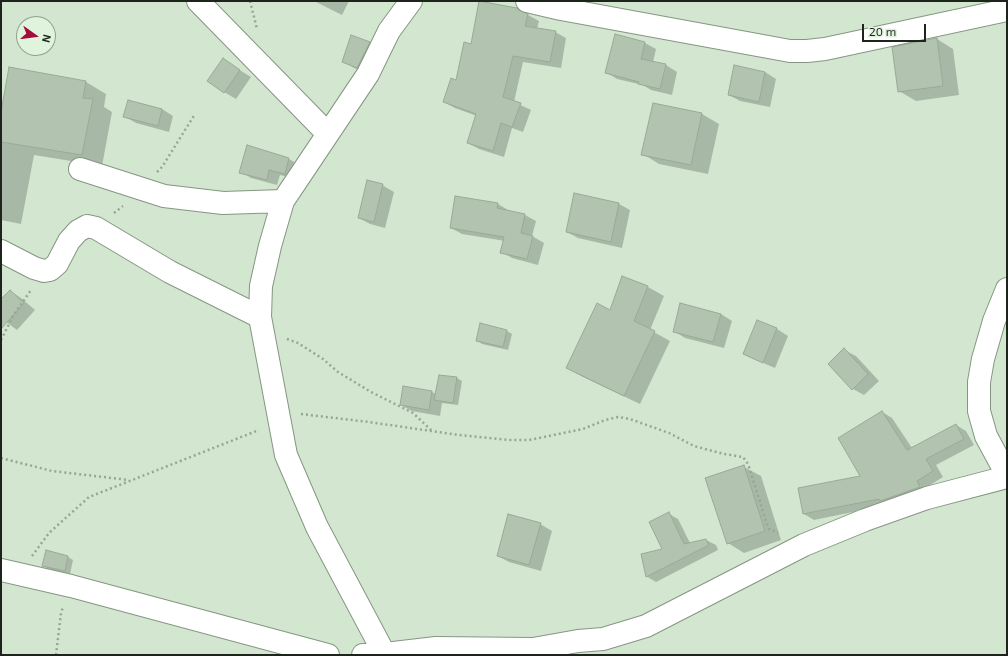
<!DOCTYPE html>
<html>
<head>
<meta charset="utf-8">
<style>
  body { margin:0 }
  #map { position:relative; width:1008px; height:656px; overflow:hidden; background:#d3e6d0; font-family:"Exo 2",sans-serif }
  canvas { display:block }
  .frame { position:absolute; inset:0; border:2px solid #1d241c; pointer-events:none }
  .north { position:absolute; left:16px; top:16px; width:40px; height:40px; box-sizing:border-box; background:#e0f3dd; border:1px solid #92a090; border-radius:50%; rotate:104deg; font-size:11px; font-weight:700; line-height:16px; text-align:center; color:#1d241c }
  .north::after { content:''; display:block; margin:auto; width:14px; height:18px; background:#a50b3b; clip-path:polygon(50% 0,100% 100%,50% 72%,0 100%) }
  .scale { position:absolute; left:862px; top:24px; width:64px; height:18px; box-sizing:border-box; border:2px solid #1d241c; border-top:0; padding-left:5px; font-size:12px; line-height:14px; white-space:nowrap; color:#1d241c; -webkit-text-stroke:3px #e0f3dd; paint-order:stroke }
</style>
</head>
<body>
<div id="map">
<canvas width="1008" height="656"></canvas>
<div class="frame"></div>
<div class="north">N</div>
<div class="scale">20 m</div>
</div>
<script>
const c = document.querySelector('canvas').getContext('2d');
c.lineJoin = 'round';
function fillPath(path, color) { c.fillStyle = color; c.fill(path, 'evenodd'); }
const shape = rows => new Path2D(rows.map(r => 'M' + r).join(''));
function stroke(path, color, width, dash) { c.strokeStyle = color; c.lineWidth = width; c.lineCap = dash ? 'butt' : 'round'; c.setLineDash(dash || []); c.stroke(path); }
fillPath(shape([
  [314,1,349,1,342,15],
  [517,9,539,21,537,29,555,32,566,38,561,68,523,62,514,102,531,110,523,132,512,128,504,157,479,149,468,143,477,116,455,108,444,102,457,81,472,45],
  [616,35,645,43,656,49,653,62,666,65,677,72,672,95,651,90,643,85,617,79,606,72],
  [937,39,953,49,959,95,916,101,899,91],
  [369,43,380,49,369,73,354,68,343,61],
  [223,60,251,77,236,99,224,92],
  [10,69,86,82,106,94,104,107,112,112,102,166,34,155,21,224,1,220,1,118],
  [765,72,776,79,770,107,740,101,729,95],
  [129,101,162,109,173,116,169,132,136,123,124,116],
  [653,104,702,114,719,124,708,174,659,164,643,154],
  [280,157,289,159,299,165,295,179,280,175,277,185,251,178,241,172],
  [382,185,394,192,385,228,370,224,359,218],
  [498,204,508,210,508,211,525,215,536,221,532,236,544,243,538,265,512,258,502,252,505,241,462,234,451,228],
  [619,204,630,210,622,248,578,238,567,232],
  [648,287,664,296,650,330,670,341,640,404,583,377,567,368,610,311],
  [10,291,21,298,35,310,17,330,1,318,1,301],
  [721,314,732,321,724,348,685,338,674,331],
  [758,321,777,329,788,336,775,368,756,360,745,354],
  [507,331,512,334,508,350,482,344,477,340],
  [844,350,856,356,879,381,864,395,853,389],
  [457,378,462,381,458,405,442,403,440,416,412,411,401,405,432,392,436,394],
  [882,412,892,418,912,448,956,425,966,431,974,445,936,465,943,477,927,487,887,505,814,520,804,514,862,476],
  [744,467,761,476,781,540,744,553,728,543],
  [669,514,678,519,690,543,706,540,716,545,718,550,656,582,646,576,664,550],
  [540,524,552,531,541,571,509,562,498,556],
  [68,557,73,560,70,574,48,569,43,566]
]), '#0003');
const building = shape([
  [479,1,517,8,519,10,528,14,525,26,556,31,550,62,513,56,503,97,521,103,512,127,501,123,493,151,467,143,476,114,443,102,451,78,456,80,464,42,471,44,479,1],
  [615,34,645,42,641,59,666,64,660,89,638,84,639,82,605,73,615,34],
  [351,35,370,42,357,68,342,62,351,35],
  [937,38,943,86,898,92,892,47,937,38],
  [223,58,240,70,224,93,207,81,223,58],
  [734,65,765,72,759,102,728,95,734,65],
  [9,67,86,81,83,98,93,99,82,155,1,142,1,112,9,67],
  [128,100,162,109,158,126,123,117,128,100],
  [653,103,702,113,691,165,641,155,653,103],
  [247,145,289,158,285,174,269,170,267,180,239,173,247,145],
  [367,180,383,184,374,222,358,218,367,180],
  [574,193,619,203,611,242,566,232,574,193],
  [455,196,498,203,497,208,525,214,521,233,533,236,527,259,500,253,504,237,450,228,455,196],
  [622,276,648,286,634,321,655,331,624,396,566,368,597,303,610,310,622,276],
  [10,290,24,303,1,329,1,299,10,290],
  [680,303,721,314,713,342,673,332,680,303],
  [757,320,777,328,763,363,743,354,757,320],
  [480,323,507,330,503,347,476,341,480,323],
  [844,348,868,374,852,390,828,364,844,348],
  [439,375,457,377,453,403,434,400,439,375],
  [403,386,432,391,429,410,400,405,403,386],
  [882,411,907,450,956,424,964,439,926,459,933,471,917,481,920,487,880,501,879,499,803,514,798,488,860,476,838,438,882,411],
  [744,465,765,531,727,544,705,478,744,465],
  [669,512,684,544,706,539,709,545,646,577,641,554,662,549,649,522,669,512],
  [508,514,541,523,529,565,497,556,508,514],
  [46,550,68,556,65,571,42,566,46,550]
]);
fillPath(building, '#b2c4af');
stroke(building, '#98aa95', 1);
const minor = shape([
  [198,1,327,133],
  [527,1,561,9,790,51,807,51,825,49,1007,10],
  [80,169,164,196,223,203,283,201],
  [1,251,34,268,44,271,50,270,57,264,69,241,78,231,87,226,96,228,170,272,260,317],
  [1007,289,994,321,983,359,979,382,979,411,986,436,1007,475],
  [1,570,71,586,328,655],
  [363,655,385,654,436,648,533,649,578,641,603,639,646,626,804,545,865,520,927,498,1007,477],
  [385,655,317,527,286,455,260,317,261,286,270,246,283,201,368,74,389,31,411,1]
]);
stroke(minor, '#859782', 24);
stroke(shape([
  [250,1,257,29],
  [157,172,162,167,195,114],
  [114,213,123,206],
  [287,339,298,343,323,359,338,372,371,392,413,413,431,430],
  [1,340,13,316,31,290],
  [301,414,369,422,459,435,509,440,529,440,583,429,605,420,618,417,630,419,669,433,694,446,724,454,743,457,748,464,767,524,769,529,778,533],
  [1,458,52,471,129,480],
  [32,556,49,533,89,497,259,430],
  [56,655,61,613,63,607]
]), '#97a694', 2.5, [2, 3]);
stroke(minor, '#fff', 22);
</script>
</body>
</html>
